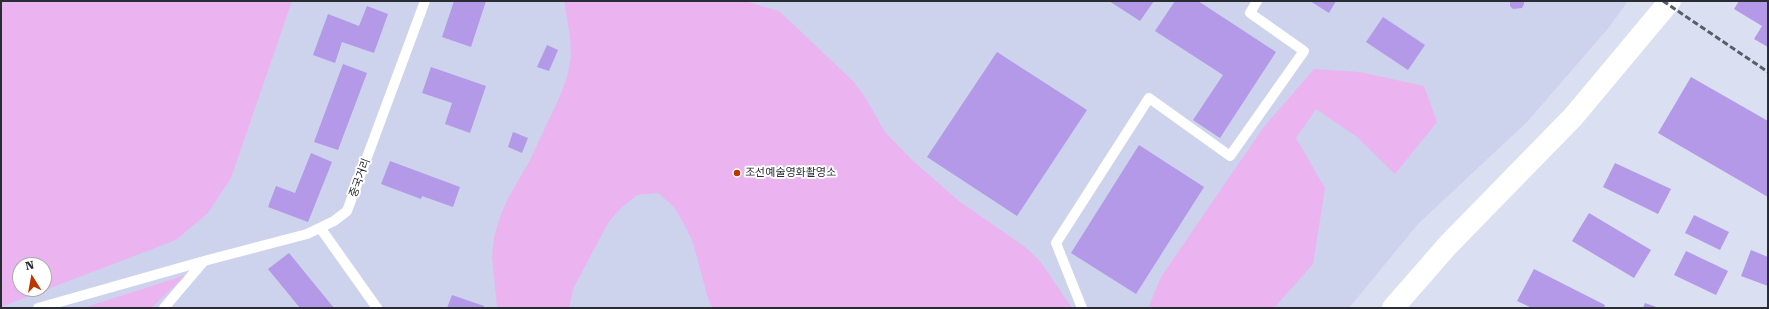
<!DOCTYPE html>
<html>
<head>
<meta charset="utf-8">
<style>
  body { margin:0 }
  #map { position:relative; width:1769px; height:309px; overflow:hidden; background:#dadff2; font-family:"Roboto Serif",serif }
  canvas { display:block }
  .frame { position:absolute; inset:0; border:2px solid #2a2c33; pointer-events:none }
  .north { position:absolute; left:12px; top:257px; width:40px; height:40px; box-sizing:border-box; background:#fff; border:1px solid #aaabad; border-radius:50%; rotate:349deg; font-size:11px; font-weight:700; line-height:16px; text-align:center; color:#2a2c33 }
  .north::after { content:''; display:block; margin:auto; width:14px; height:18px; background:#bd3500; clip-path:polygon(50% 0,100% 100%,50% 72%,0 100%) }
</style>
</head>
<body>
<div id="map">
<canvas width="1769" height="309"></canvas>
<div class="frame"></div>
<div class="north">N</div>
</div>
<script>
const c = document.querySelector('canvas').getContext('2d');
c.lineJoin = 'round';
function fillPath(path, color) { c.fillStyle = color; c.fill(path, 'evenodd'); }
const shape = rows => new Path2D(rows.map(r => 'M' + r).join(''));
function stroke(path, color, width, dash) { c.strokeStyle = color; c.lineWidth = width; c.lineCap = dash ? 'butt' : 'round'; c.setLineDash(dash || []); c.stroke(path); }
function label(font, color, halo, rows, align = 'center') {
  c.font = font + ' "Roboto Serif","Noto Sans KR",serif'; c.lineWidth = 4; c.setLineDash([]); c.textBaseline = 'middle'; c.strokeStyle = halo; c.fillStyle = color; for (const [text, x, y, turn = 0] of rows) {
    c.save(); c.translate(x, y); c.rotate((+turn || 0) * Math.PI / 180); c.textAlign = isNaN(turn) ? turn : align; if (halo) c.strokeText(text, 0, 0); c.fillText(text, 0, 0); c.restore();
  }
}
fillPath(shape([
  [1,1,1628,1,1610,26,1527,122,1418,224,1349,308,1,308],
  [20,265,44,265,44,289,20,289]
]), '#cdd3ec');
fillPath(shape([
  [1,1,292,1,231,178,208,213,176,240,1,307],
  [20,265,44,265,44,289,20,289],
  [564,1,744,1,779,11,853,81,865,97,885,132,913,161,959,201,1025,247,1040,261,1072,308,713,308,709,302,693,243,684,224,674,207,658,193,637,195,622,207,608,223,573,289,569,308,497,308,492,257,494,237,500,217,508,198,529,162,560,96,567,77,571,57,570,36],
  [1314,69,1360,72,1424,86,1437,122,1395,174,1357,137,1316,109,1296,138,1325,188,1313,264,1274,308,1148,308,1161,277,1263,128],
  [186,275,151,308,83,308]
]), '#ebb4f1');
fillPath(shape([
  [454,1,486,1,471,47,442,37],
  [1109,1,1154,1,1140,21],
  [1175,1,1198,1,1276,52,1220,138,1193,120,1223,75,1155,31],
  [1310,1,1336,1,1329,13],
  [1510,1,1524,1,1524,4,1522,8,1513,9,1510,6],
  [1739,1,1768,1,1768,47,1754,39,1762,26,1734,9],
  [367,6,388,14,374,53,342,42,335,63,313,55,328,14,359,26],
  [1383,17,1425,45,1408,70,1366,42],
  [547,45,558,50,549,71,537,67],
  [997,52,1087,110,1017,216,927,157],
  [343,64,367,73,338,150,314,142],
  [431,67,486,86,470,133,445,124,452,103,422,93],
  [1691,77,1768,121,1768,197,1658,133],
  [513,132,528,138,522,153,508,147],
  [1139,145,1204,187,1136,294,1071,253],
  [311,153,332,162,308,222,268,207,276,186,295,193],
  [390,161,460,187,453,207,422,196,421,199,381,184],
  [1615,163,1671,189,1658,214,1603,187],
  [1589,213,1651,250,1634,278,1572,241],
  [1694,215,1729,232,1720,250,1685,233],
  [1751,250,1768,257,1768,286,1741,276],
  [1686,251,1728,271,1716,295,1674,275],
  [289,253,334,308,300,308,268,269],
  [1534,269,1605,305,1604,308,1532,308,1517,301],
  [452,295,484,306,484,308,447,308],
  [1645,303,1659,308,1643,308]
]), '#b399e8');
stroke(shape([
  [321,229,377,308],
  [38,308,204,261,307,234,334,221,347,211,425,1],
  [164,308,204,261],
  [1082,308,1056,243,1149,98,1230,156,1304,51,1250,13,1257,1]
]), '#fff', 10);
stroke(shape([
  [1393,308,1448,245,1573,117,1670,1]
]), '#fff', 22);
stroke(shape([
  [1663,1,1768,72]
]), '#5a5d67', 3, [6, 3]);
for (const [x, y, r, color] of [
  [737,173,4,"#bd3500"]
]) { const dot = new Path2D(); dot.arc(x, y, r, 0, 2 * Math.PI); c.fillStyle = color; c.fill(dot); stroke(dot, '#fff', 1.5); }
label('11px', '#2a2c33', '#fff', [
  ["조선예술영화촬영소",745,173]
], 'left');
label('11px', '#2a2c33', '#fff', [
  ["중국거리",360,178,-70]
]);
</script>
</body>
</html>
